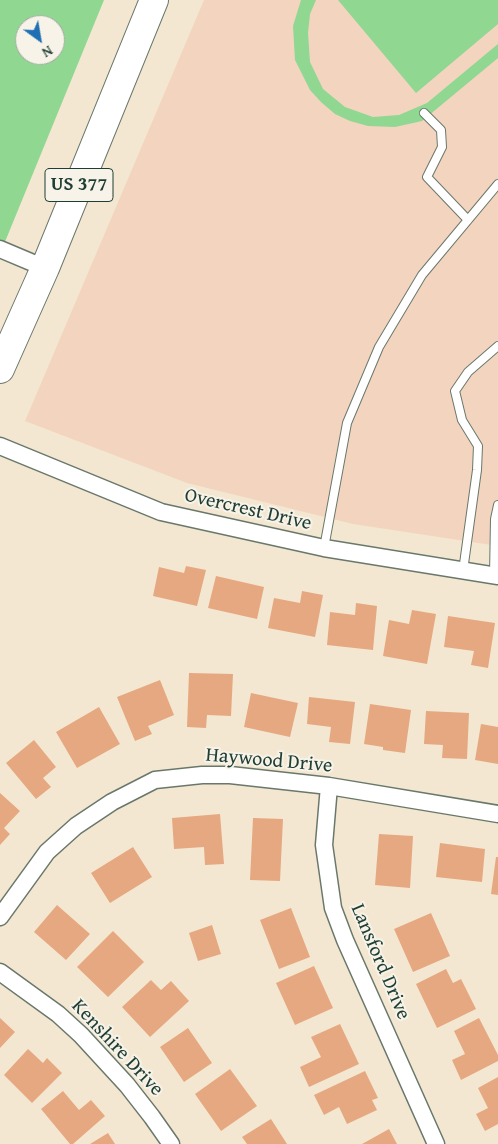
<!DOCTYPE html>
<html>
<head>
<meta charset="utf-8">
<style>
  body { margin:0 }
  #map { position:relative; width:498px; height:1144px; overflow:hidden; background:#f3e7d1; font-family:"Gentium Book Plus",serif }
  canvas { display:block }
  .north { position:absolute; left:15px; top:15px; width:50px; height:50px; box-sizing:border-box; background:#f7f3e8; border:1px solid #a1aaa0; border-radius:50%; rotate:148deg; font-size:14px; font-weight:700; line-height:20px; text-align:center; color:#1f3d34 }
  .north::after { content:''; display:block; margin:auto; width:18px; height:22px; background:#1f6fb2; clip-path:polygon(50% 0,100% 100%,50% 72%,0 100%) }
</style>
</head>
<body>
<div id="map">
<canvas width="498" height="1144"></canvas>
<div class="north">N</div>
</div>
<script>
const c = document.querySelector('canvas').getContext('2d');
c.lineJoin = 'round';
function fillPath(path, color) { c.fillStyle = color; c.fill(path, 'evenodd'); }
const shape = rows => new Path2D(rows.map(r => 'M' + r).join(''));
function stroke(path, color, width, dash) { c.strokeStyle = color; c.lineWidth = width; c.lineCap = dash ? 'butt' : 'round'; c.setLineDash(dash || []); c.stroke(path); }
function label(font, color, halo, rows, align = 'center') {
  c.font = font + ' "Gentium Book Plus",serif'; c.lineWidth = 4; c.setLineDash([]); c.textBaseline = 'middle'; c.strokeStyle = halo; c.fillStyle = color; for (const [text, x, y, turn = 0] of rows) {
    c.save(); c.translate(x, y); c.rotate((+turn || 0) * Math.PI / 180); c.textAlign = isNaN(turn) ? turn : align; if (halo) c.strokeText(text, 0, 0); c.fillText(text, 0, 0); c.restore();
  }
}
fillPath(shape([
  [204,0,498,0,498,546,353,524,187,483,25,421]
]), '#f3d4bf');
fillPath(shape([
  [0,0,104,0,0,254],
  [25,25,55,25,55,55,25,55],
  [301,0,316,0,310,14,308,33,310,62,323,89,345,107,373,117,399,115,427,103,498,44,498,58,422,121,395,127,368,126,350,121,335,114,321,102,310,90,295,60,293,26],
  [338,0,498,0,498,24,416,93]
]), '#90d791');
fillPath(shape([
  [186,566,206,570,197,606,153,596,159,567,184,573],
  [216,576,264,587,257,619,208,608],
  [302,591,323,595,315,637,268,628,274,598,300,603],
  [356,603,377,606,373,650,327,645,330,612,355,615],
  [412,610,436,614,427,664,383,656,389,620,409,624],
  [448,616,495,623,488,668,471,665,474,651,444,647],
  [189,673,233,674,231,716,207,715,206,728,187,727],
  [160,680,174,715,148,726,152,734,135,741,117,697],
  [251,693,298,703,290,737,244,727],
  [309,697,355,702,350,744,329,742,331,727,307,724],
  [370,704,411,710,405,753,383,750,383,747,364,744],
  [99,707,120,744,77,768,56,732],
  [426,711,469,713,467,759,442,758,443,745,424,744],
  [481,724,498,727,498,764,475,760],
  [34,740,56,767,43,778,51,787,36,799,6,763],
  [0,793,20,811,4,828,10,834,0,845],
  [220,814,224,864,205,865,204,847,174,849,172,818],
  [253,818,283,819,280,881,250,880],
  [379,834,413,836,410,888,375,885],
  [440,843,485,849,482,882,436,877],
  [133,847,152,877,110,903,91,873],
  [496,857,498,857,498,895,491,894],
  [57,905,90,934,66,960,34,932],
  [291,908,310,957,279,969,260,920],
  [431,913,450,956,413,972,394,929],
  [212,925,221,954,198,961,189,933],
  [113,931,144,962,108,997,77,967],
  [314,966,333,1008,295,1025,276,983],
  [446,969,453,983,461,979,476,1009,437,1028,416,984],
  [151,980,161,990,171,981,189,1001,150,1037,122,1007],
  [0,1018,15,1032,0,1048],
  [479,1018,498,1055,498,1061,461,1080,452,1060,465,1054,454,1031],
  [340,1024,359,1064,309,1087,300,1067,321,1057,311,1037],
  [188,1028,212,1063,184,1082,160,1047],
  [28,1049,43,1063,47,1058,62,1073,32,1103,4,1075],
  [230,1069,257,1106,221,1131,195,1094],
  [365,1071,378,1098,372,1100,377,1110,347,1124,339,1107,324,1115,314,1095],
  [498,1077,498,1124,485,1131,476,1114,488,1108,478,1088],
  [63,1091,79,1110,91,1100,105,1116,73,1144,70,1144,41,1109],
  [271,1119,287,1144,247,1144,242,1137],
  [389,1129,397,1144,362,1144],
  [108,1133,115,1144,90,1144]
]), '#e6a880');
const lane = shape([
  [424,113,441,130,442,147,427,177,468,220],
  [324,548,347,423,379,347,422,275,498,184],
  [463,571,477,470,478,446,462,420,455,391,468,372,498,346],
  [494,575,495,519,498,505]
]);
const street = shape([
  [0,249,45,268],
  [0,446,161,512,324,548,498,576],
  [329,786,324,845,333,908,345,940,436,1144],
  [0,917,47,852,76,826,112,802,155,780,202,775,230,775,329,786,498,814],
  [0,972,58,1014,81,1035,127,1085,152,1117,171,1144]
]);
const highway = shape([
  [0,369,45,268,154,0]
]);
stroke(lane, '#69786b', 10);
stroke(street, '#69786b', 19);
stroke(highway, '#69786b', 30);
stroke(lane, '#fff', 8);
stroke(street, '#fff', 16);
stroke(highway, '#fff', 28);
for (const [x, y, w] of [
  [79,185,68]
]) { const box = new Path2D(); box.roundRect(x - w / 2, y - 16.5, w, 33, 4); c.fillStyle = '#f7f3e8'; c.fill(box); stroke(box, '#1f3d34', 1); }
label('bold 19px', '#1f3d34', null, [
  ["US 377",79,185]
]);
label('20px', '#1f3d34', '#f7f3e8', [
  ["Overcrest Drive",248,510,13],
  ["Haywood Drive",269,761,5],
  ["Lansford Drive",380,962,67],
  ["Kenshire Drive",117,1048,47]
]);
</script>
</body>
</html>
